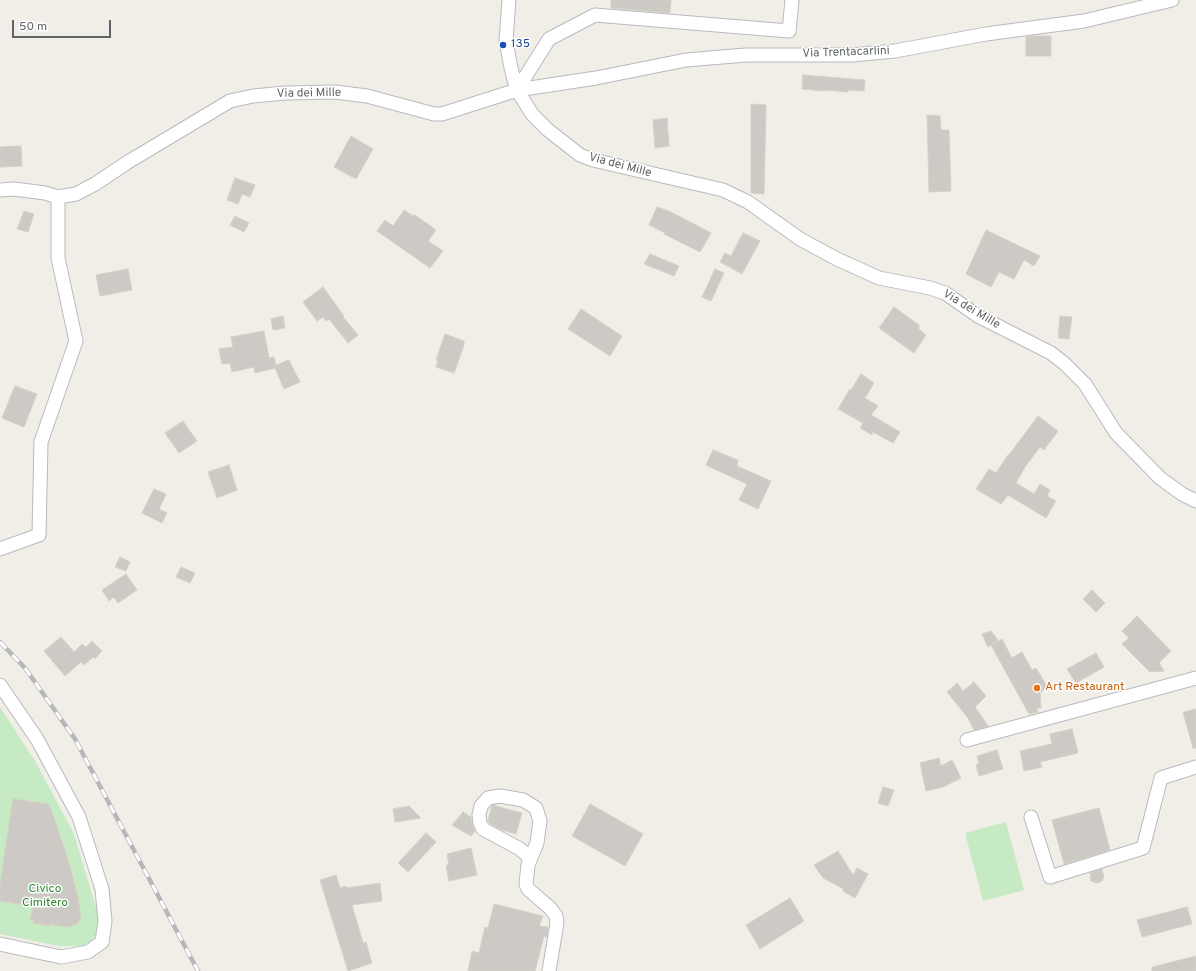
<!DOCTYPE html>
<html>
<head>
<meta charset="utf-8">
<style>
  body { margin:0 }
  #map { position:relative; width:1196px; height:971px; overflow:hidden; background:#f1eee7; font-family:Overpass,sans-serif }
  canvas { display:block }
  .scale { position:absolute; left:12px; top:20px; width:99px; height:18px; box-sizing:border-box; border:2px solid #5e6468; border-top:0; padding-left:5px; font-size:12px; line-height:14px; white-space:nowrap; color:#5e6468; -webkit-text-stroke:3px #fff; paint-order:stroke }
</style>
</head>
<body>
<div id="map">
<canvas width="1196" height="971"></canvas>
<div class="scale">50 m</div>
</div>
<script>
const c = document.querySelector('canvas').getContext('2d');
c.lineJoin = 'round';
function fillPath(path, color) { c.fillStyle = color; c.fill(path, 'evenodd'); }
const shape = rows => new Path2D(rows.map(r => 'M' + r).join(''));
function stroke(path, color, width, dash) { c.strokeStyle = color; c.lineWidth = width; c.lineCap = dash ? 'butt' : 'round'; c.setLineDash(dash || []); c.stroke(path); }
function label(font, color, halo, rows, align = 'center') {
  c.font = font + ' Overpass,sans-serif'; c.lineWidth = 3; c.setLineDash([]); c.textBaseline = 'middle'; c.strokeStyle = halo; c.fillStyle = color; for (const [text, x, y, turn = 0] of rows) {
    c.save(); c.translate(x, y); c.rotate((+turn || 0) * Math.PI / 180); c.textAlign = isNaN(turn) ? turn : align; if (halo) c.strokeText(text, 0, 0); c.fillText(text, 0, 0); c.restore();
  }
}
fillPath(shape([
  [0,707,35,761,74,834,100,921,97,933,91,942,82,946,59,946,0,934],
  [1006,822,1024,890,983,901,965,833]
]), '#c6eac3');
const building = shape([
  [611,0,671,0,670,13,611,8,611,0],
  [1032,36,1051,36,1051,56,1026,56,1026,37,1032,36],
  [803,75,865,80,864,91,848,90,848,92,825,90,825,91,802,89,803,75],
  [751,104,766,105,764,194,751,193,751,104],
  [927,115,940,116,941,130,949,130,951,191,929,192,927,115],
  [667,118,669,146,655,148,653,120,667,118],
  [351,136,373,149,356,179,334,167,351,136],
  [21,146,22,166,0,167,0,147,21,146],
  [235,178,255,185,250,197,242,194,238,204,227,200,235,178],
  [657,207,671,212,711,233,700,252,664,234,665,233,649,225,657,207],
  [404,210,413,216,415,215,436,230,428,241,443,251,430,268,377,231,385,220,393,226,404,210],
  [24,211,34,214,28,232,17,229,24,211],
  [235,216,249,223,244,232,230,225,235,216],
  [986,230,1040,256,1034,266,1024,260,1014,279,999,272,991,287,966,274,986,230],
  [743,233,760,241,742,274,720,262,725,253,731,256,743,233],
  [650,254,679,266,674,276,644,264,650,254],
  [128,269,132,290,100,296,96,275,128,269],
  [715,269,724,273,711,301,702,297,715,269],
  [323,287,344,316,343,317,358,335,348,343,329,319,326,321,323,317,317,321,303,302,323,287],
  [894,307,920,326,918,328,926,335,914,353,879,328,894,307],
  [581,309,622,336,610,356,568,329,581,309],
  [283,316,285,328,273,330,271,319,283,316],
  [1060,316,1072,317,1069,339,1058,338,1060,316],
  [264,331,269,358,274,357,276,365,289,360,300,382,284,389,275,368,255,373,254,367,232,372,230,363,222,364,219,349,233,347,231,337,264,331],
  [445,334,464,341,464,345,454,373,436,367,438,361,436,360,445,334],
  [861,374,874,383,865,398,878,406,871,415,900,432,893,443,873,432,872,435,860,428,863,423,838,409,850,389,851,390,861,374],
  [15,386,37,394,24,427,2,418,15,386],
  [1038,416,1058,431,1044,450,1040,447,1025,467,1016,483,1034,494,1040,484,1050,490,1047,496,1056,501,1046,518,1008,495,1001,504,976,489,989,469,996,473,1008,455,1009,455,1038,416],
  [183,421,197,441,179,453,165,433,183,421],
  [713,450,738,460,737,466,771,481,758,509,739,500,747,484,706,465,713,450],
  [229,465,237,490,217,498,208,472,229,465],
  [154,489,166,494,159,509,167,513,162,523,142,513,154,489],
  [120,557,130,562,126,571,115,567,120,557],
  [181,567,195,573,190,583,176,577,181,567],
  [126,574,137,590,118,603,114,597,109,601,102,590,126,574],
  [1092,590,1105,603,1096,612,1083,599,1092,590],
  [1137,616,1171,651,1159,663,1164,671,1150,672,1122,644,1129,638,1122,631,1137,616],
  [991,631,998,640,992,644,1002,639,1012,658,1022,652,1032,670,1036,668,1048,688,1040,692,1041,708,1037,708,1038,712,1029,714,991,645,988,647,982,634,991,631],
  [61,637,74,652,82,644,86,647,92,641,102,651,95,659,93,657,84,665,81,662,65,676,44,651,61,637],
  [1096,653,1104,667,1076,683,1067,669,1096,653],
  [974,682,986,696,975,707,988,726,974,730,968,718,947,692,957,683,963,691,974,682],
  [1196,709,1196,748,1193,748,1183,712,1196,709],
  [1072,729,1078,753,1040,762,1042,767,1024,771,1020,751,1052,744,1050,734,1072,729],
  [997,750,1003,769,979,776,976,765,979,763,977,756,997,750],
  [939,758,941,766,952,760,961,778,943,787,926,791,920,763,939,758],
  [883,787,894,790,888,806,878,803,883,787],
  [13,799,48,804,51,809,68,860,78,897,81,919,76,924,68,927,50,924,49,926,33,923,34,920,30,920,33,906,0,901,0,884,13,799],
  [590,804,643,834,625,866,572,836,590,804],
  [492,805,522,813,516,834,502,830,489,823,488,821,492,805],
  [409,806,421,818,395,822,393,809,409,806],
  [1099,808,1110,850,1064,864,1052,820,1099,808],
  [463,812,471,817,472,824,475,831,471,836,452,825,463,812],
  [426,833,436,842,408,872,398,863,426,833],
  [471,848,477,875,449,881,446,865,449,865,447,854,471,848],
  [838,851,853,875,857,868,868,874,855,898,843,891,844,889,823,878,814,865,838,851],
  [1102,869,1104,877,1102,881,1098,883,1093,882,1091,881,1090,873,1102,869],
  [336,875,340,888,346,886,347,888,380,883,382,901,352,905,363,943,366,942,372,963,348,971,320,880,336,875],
  [790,898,804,921,760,949,746,925,790,898],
  [494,904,543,916,539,926,548,927,547,937,544,936,535,971,468,971,472,951,479,953,485,927,488,928,494,904],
  [1187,907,1192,924,1142,937,1137,920,1187,907],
  [1196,956,1196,971,1152,971,1152,967,1196,956]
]);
fillPath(building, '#cdc9c4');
stroke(building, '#d7d0c5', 1);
const minor = shape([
  [509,0,506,41,511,68,517,90,532,114,548,130,580,155,593,160,723,190,748,202,800,239,837,259,879,278,930,288,945,293,978,316,1051,353,1065,364,1085,384,1116,433,1160,478,1182,494,1196,501],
  [517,90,549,39,595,15,789,31,792,0],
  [0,190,14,189,45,193,58,197,76,194,95,184,128,162,230,101,253,96,285,93,335,92,367,96,434,114,442,114,517,90,596,78,686,60,746,55,852,55,895,51,986,34,1084,21,1172,0],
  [0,549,39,535,41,442,76,341,58,258,58,197],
  [0,685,37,739,79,817,102,889,105,921,102,942,88,952,61,957,0,944],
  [967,740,1196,678],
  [1031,817,1050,877,1143,848,1161,778,1196,767],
  [529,861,528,856,520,849,483,829,480,823,479,815,481,806,488,798,500,796,523,800,536,808,540,821,537,843,528,865,526,884,528,889,550,908,556,916,557,923,549,971]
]);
stroke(minor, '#b7babe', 15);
stroke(minor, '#fff', 13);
const rail = shape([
  [0,642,25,668,75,739,198,971]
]);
stroke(rail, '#b6b7b8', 4.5);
stroke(rail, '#fff', 3, [9]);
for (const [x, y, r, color] of [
  [503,45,4,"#1a4fb4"],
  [1037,688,4,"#e8710a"]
]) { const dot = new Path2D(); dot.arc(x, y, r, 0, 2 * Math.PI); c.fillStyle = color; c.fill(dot); stroke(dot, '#fff', 1.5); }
label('12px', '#164399', '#fff', [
  ["135",511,45]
], 'left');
label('12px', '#5e6468', '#fff', [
  ["Via Trentacarlini",846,53,-2],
  ["Via dei Mille",309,94,-1],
  ["Via dei Mille",620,166,15],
  ["Via dei Mille",971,310,31]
]);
label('12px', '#c56008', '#fff', [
  ["Art Restaurant",1045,688]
], 'left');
label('12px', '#318630', '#fff', [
  ["Civico",45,890],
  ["Cimitero",45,904]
]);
</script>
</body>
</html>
